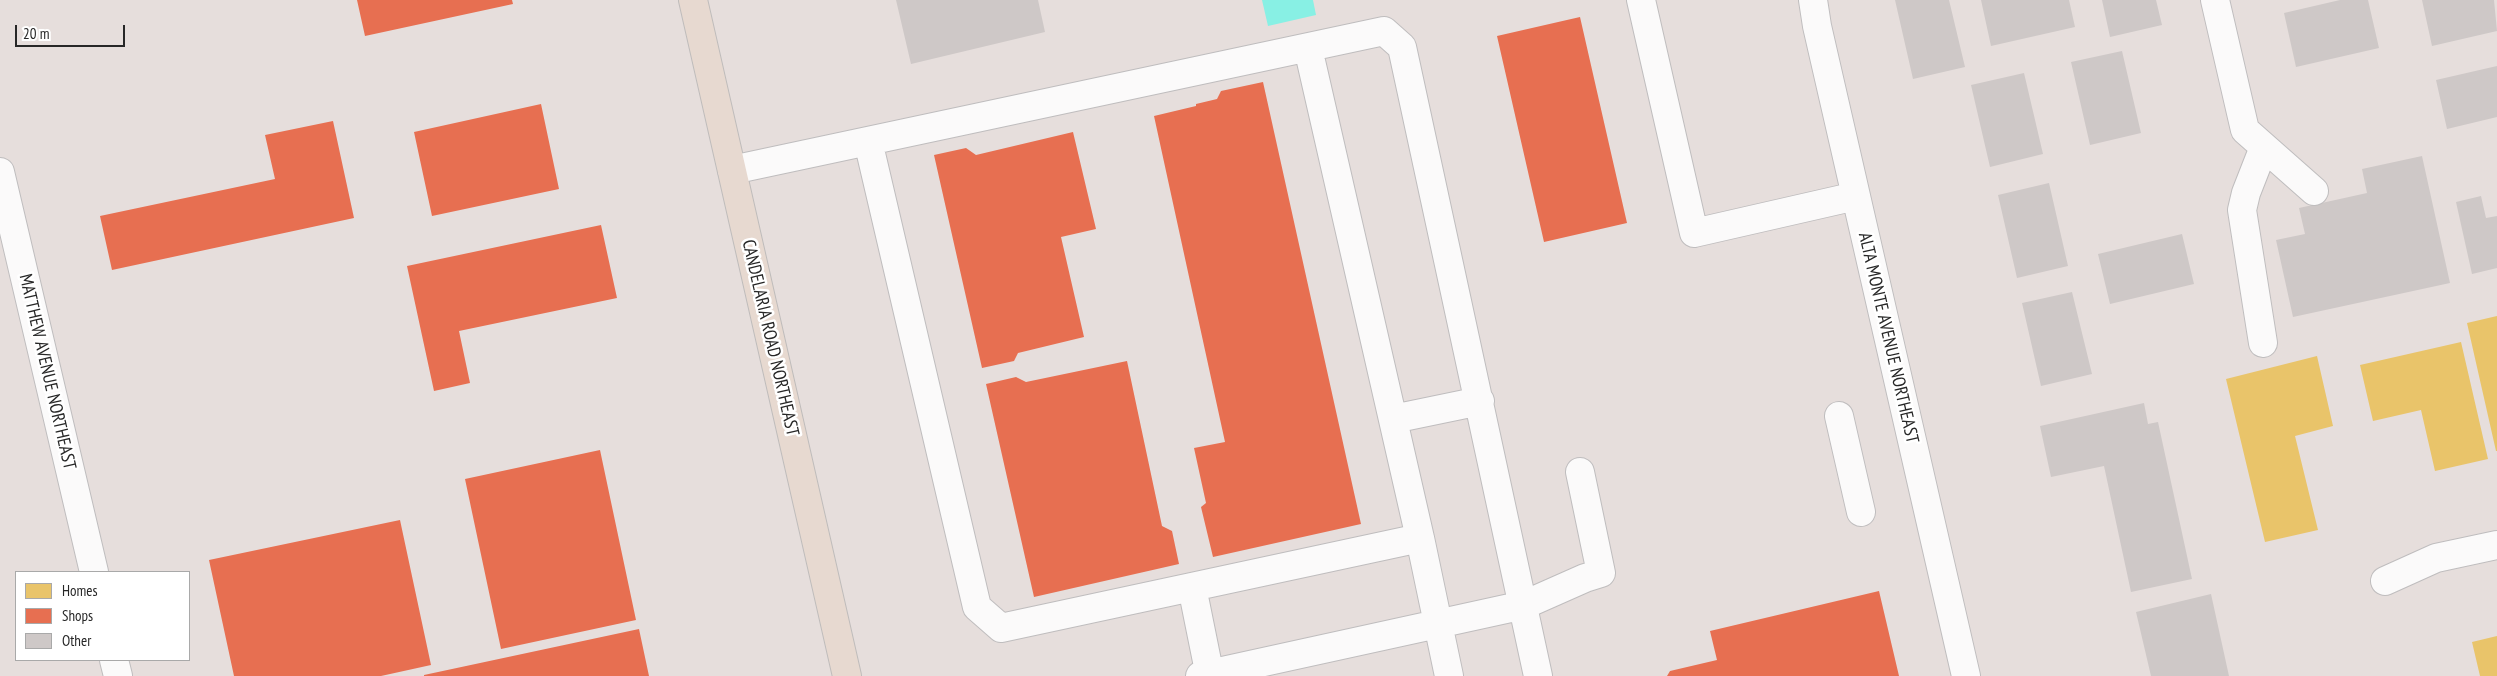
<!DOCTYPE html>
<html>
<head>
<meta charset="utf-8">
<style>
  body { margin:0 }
  #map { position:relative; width:2497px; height:676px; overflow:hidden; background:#e6dedc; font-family:"PT Sans Narrow",sans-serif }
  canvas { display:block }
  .legend { position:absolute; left:15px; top:571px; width:175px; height:90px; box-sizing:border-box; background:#fff; border:1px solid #a9a9a9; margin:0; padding:6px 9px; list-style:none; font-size:15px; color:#272727 }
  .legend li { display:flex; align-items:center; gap:10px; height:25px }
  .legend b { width:25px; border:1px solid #a9a9a9 }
  .scale { position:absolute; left:15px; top:25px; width:110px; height:22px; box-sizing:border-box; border:2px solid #272727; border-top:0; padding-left:6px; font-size:15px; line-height:18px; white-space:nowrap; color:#272727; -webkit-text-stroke:4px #fff; paint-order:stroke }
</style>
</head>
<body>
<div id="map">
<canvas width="2497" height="676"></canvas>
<ul class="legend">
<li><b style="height:14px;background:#e9c46a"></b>Homes</li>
<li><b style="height:14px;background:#e76f51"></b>Shops</li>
<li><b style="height:14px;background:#cec8c7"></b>Other</li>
</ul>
<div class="scale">20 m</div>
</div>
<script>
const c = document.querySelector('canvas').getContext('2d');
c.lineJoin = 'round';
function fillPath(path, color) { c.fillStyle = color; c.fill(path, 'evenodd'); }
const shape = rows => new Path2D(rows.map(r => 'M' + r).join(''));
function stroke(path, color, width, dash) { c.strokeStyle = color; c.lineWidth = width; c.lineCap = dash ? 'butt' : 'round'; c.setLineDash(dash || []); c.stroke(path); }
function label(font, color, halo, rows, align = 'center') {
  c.font = font + ' "PT Sans Narrow",sans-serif'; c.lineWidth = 5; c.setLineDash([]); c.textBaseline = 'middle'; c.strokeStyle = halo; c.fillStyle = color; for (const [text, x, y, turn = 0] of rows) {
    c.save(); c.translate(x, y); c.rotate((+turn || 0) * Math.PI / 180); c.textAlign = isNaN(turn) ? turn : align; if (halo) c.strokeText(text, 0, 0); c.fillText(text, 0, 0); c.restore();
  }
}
fillPath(shape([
  [1262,0,1313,0,1316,15,1268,26]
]), '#88f0e4');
fillPath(shape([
  [2497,316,2497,451,2496,451,2467,323],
  [2461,342,2488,459,2435,471,2421,410,2373,421,2360,365],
  [2317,356,2333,426,2295,436,2318,530,2265,542,2226,379],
  [2497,636,2497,676,2480,676,2472,642]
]), '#e9c46a');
fillPath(shape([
  [357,0,512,0,513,4,365,36],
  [1580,17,1627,223,1544,242,1497,36],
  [1263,82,1361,524,1213,557,1201,507,1206,503,1194,448,1225,442,1154,116,1196,106,1196,104,1217,99,1221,91],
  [541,104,559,189,432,216,414,132],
  [333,121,354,218,112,270,100,216,275,179,265,135],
  [1073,132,1096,229,1061,237,1084,337,1018,353,1014,361,982,368,934,155,966,148,976,155],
  [601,225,617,298,459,331,470,383,434,391,407,266],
  [1127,361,1162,526,1172,531,1179,564,1034,597,986,384,1016,377,1026,382],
  [600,450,636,620,501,649,465,479],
  [400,520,431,665,381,676,234,676,209,560],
  [1879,591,1899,676,1667,676,1670,671,1717,660,1710,631],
  [639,629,649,676,424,676,424,675]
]), '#e76f51');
fillPath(shape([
  [896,0,1038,0,1045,32,911,64],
  [1895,0,1949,0,1965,67,1913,79],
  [1981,0,2069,0,2075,27,1991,46],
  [2102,0,2156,0,2162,25,2110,37],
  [2340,0,2368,0,2379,48,2296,67,2284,13],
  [2422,0,2494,0,2497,31,2432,46],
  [2122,51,2141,133,2090,145,2071,62],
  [2497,66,2497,117,2447,129,2436,80],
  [2024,73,2043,154,1990,167,1971,85],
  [2422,156,2450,283,2293,317,2276,240,2305,234,2299,208,2367,193,2362,169],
  [2049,183,2068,266,2017,278,1998,195],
  [2481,196,2486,218,2497,216,2497,268,2472,274,2456,202],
  [2182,234,2194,284,2110,304,2098,254],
  [2072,292,2092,374,2041,386,2022,303],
  [2144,403,2148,424,2158,422,2192,579,2131,592,2104,466,2051,477,2040,426],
  [2211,594,2229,676,2151,676,2136,612]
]), '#cec8c7');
const minor = shape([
  [1641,0,1694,233,1856,196],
  [1813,0,1817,26,1966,676],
  [2215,0,2245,130,2314,191],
  [1308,48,1420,538],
  [868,141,977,607,1001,628,1420,538,1449,676],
  [732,170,1384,31,1402,47,1538,676],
  [0,172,94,572],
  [2263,343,2242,210,2246,193,2264,147],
  [1839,416,1861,512],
  [1393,419,1480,401],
  [2385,581,2436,558,2497,545],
  [1192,587,1210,676],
  [114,660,118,676],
  [1200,676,1524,605,1585,578,1601,573,1580,472]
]);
const major = shape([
  [693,0,847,676]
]);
stroke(minor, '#bfbdbe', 30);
stroke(major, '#bfbcbb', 30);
stroke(minor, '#fbfafa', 28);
stroke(major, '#e7d9d0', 28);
label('18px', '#272727', '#fff', [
  ["CANDELARIA ROAD NORTHEAST",770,338,77],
  ["ALTA MONTE AVENUE NORTHEAST",1888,338,77],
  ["MATTHEW AVENUE NORTHEAST",47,372,77]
]);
</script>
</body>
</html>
